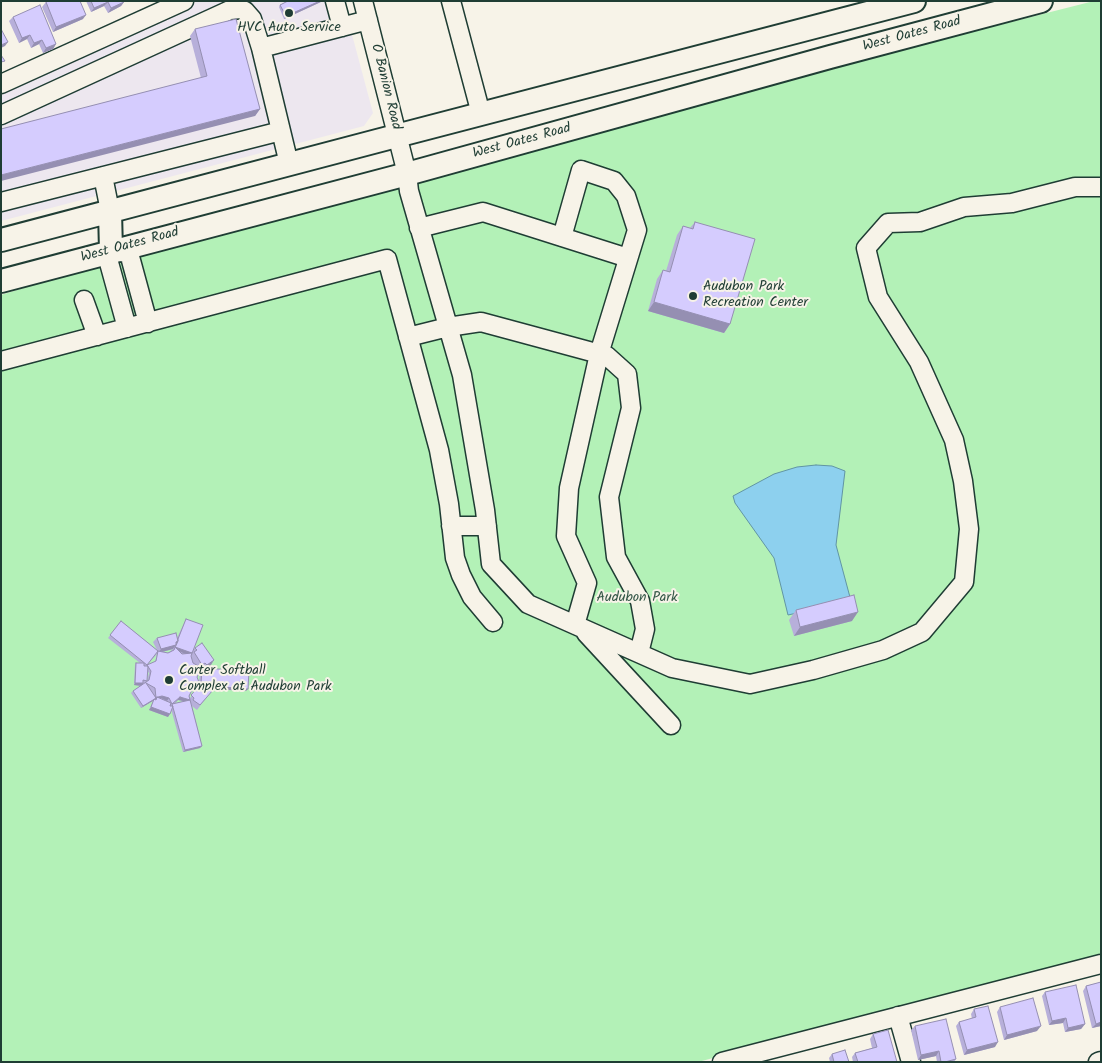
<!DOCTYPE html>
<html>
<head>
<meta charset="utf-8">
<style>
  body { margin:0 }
  #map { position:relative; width:1102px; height:1063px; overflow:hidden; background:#f7f3e8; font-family:Kalam,sans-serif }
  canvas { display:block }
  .frame { position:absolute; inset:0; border:2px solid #1f3d34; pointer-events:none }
</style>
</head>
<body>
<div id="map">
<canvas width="1102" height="1063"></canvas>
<div class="frame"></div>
</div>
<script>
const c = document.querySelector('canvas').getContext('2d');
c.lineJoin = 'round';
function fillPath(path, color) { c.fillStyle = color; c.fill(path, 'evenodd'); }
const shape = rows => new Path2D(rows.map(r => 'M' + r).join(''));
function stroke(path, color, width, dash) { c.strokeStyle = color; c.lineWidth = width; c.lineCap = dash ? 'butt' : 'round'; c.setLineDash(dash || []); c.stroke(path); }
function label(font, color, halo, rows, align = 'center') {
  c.font = font + ' Kalam,sans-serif'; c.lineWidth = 4; c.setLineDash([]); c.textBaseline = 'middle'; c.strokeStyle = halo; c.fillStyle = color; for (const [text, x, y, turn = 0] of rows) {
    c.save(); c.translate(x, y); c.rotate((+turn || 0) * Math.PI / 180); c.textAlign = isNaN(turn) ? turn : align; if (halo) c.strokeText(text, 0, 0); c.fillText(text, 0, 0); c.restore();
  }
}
fillPath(shape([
  [198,1,343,1,373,113,364,126,1,221,1,91]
]), '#ede7ef');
fillPath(shape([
  [1094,1,1101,1,1101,955,698,1062,1,1062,1,295,145,250,849,63]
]), '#b3f1b7');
const water = shape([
  [816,465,832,466,845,471,836,545,851,601,788,615,774,558,735,503,733,496,774,474,797,467,816,465]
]);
fillPath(water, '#8dd0ee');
stroke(water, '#6195a4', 1);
const minor = shape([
  [335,1,342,27],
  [363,1,407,174,409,191,462,375,485,510,491,564,528,604,672,668,750,684,813,670,883,650,922,632,964,582,969,529,963,481,954,440,919,362,878,297,866,248,888,223,920,222,964,207,1012,203,1075,187,1101,187],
  [451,1,481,114],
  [1,84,184,1],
  [1,115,230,10,241,9,245,11,252,19,261,48],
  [289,164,261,48,368,20],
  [103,176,110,211],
  [1,202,281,131],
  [419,228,483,212,628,258],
  [562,237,581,170,614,181,626,196,637,230,599,354,569,488,566,536,587,583,575,625],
  [84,300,97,336],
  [127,328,108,259,111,251,129,253,148,323],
  [408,337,448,327,481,322,607,356,627,374,631,408,609,497,616,557,640,601,645,629,639,653],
  [1,361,387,259,439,450,449,504,455,558,461,575,472,597,493,622],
  [451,526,487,526],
  [586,633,671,725],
  [898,1016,911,1062],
  [722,1062,1101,964],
  [1098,1062,1101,1061]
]);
const major = shape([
  [110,211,111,251],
  [1,240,377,141,914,1],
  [1,281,407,174,830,57,1041,1]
]);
stroke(minor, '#1f3d34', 21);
stroke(major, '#1f3d34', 26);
stroke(minor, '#f7f3e8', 18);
stroke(major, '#f7f3e8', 22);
fillPath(shape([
  [86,1,124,1,124,2,121,6,108,13,104,6,91,12],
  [288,1,323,1,284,19,279,7,280,5],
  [46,2,83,19,53,32,42,7],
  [13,17,56,44,53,49,43,53,39,44,31,48,27,39,19,43,9,21],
  [195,29,260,109,255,116,201,78,190,36],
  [695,222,730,324,724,333,648,311,657,279,663,270,666,271,677,235,683,226,690,228],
  [796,610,852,621,794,636,789,620],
  [186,619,194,649,195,648,211,665,205,668,246,691,212,689,213,690,209,694,197,710,192,706,202,746,200,748,183,752,171,709,168,717,149,710,153,701,141,708,131,693,133,691,141,686,134,685,135,665,136,663,140,663,108,638,121,621,157,650,153,642,157,638,177,638],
  [173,649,168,653,162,652],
  [157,654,155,662,147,665],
  [147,671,149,673,147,681,146,682],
  [200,671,199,683,197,677],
  [197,689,190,698,189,696,191,692],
  [178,700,184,701,174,704],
  [1101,982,1101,1026,1092,1028,1083,991,1086,986],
  [1045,992,1085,1024,1081,1029,1065,1032,1063,1023,1049,1025,1042,996],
  [1000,1007,1037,1031,1004,1040,997,1012],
  [974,1009,995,1047,964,1055,956,1026,959,1022,972,1019,971,1014],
  [915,1026,956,1059,954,1062,937,1062,936,1056,918,1060,911,1030],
  [873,1034,897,1062,853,1062,852,1057,855,1053,872,1048,870,1039],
  [832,1054,849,1062,830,1062,829,1058]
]), '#b7afda');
fillPath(shape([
  [320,1,323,1,284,19,286,16],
  [108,2,104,6,91,12,94,8],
  [124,2,121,6,108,13,111,8],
  [86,15,83,19,53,32,56,27],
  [30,35,27,39,19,43,22,38],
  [42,40,39,44,31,48,34,43],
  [8,42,5,46,1,48,1,45],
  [56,44,53,49,43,53,46,48],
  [260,109,255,116,1,181,1,175],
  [654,302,730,324,724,333,648,311],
  [858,612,852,621,794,636,800,627],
  [178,641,173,649,158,653,161,649],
  [175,647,192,653,190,656,174,649],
  [214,660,211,665,203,670,207,665],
  [135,683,143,683,142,686,134,685],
  [201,686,248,689,246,691,199,688],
  [162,696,169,698,167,701,161,698,156,699,141,708,143,706,158,697],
  [180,697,190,700,188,702,178,700,173,705],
  [151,707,170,714,168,717,149,710],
  [202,746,200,748,183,752,185,750],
  [1066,1018,1063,1023,1049,1025,1052,1021],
  [1101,1022,1101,1026,1092,1028,1096,1024],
  [1085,1024,1081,1029,1065,1032,1068,1028],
  [1041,1026,1037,1031,1004,1040,1007,1035],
  [998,1042,995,1047,964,1055,967,1050],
  [939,1051,936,1056,918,1060,921,1055]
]), '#958fb2');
const building = shape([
  [48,1,80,1,86,15,56,27,46,2,48,1],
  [91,1,124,1,124,2,111,8,108,2,94,8,91,1],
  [288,1,320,1,286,16,280,5,288,1],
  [40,5,56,44,46,48,42,40,34,43,30,35,22,38,13,17,40,5],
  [236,19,260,109,1,175,1,129,207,76,195,29,236,19],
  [1,29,8,42,1,45,1,29],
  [1,55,5,61,1,62,1,55],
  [695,222,755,239,730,324,654,302,663,270,670,272,683,226,693,229,695,222],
  [854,595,858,612,800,627,796,610,854,595],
  [186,619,203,625,191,656,193,663,202,668,197,677,200,685,199,687,192,690,189,696,202,746,185,750,172,704,169,698,162,696,158,697,143,706,133,691,149,680,151,671,147,665,156,661,158,651,168,653,174,650,178,641,178,639,186,619],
  [175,647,192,653,182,654,175,647],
  [146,683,155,688,156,698,146,683],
  [180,697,190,700,172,704,180,697],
  [121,621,158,651,147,665,110,635,121,621],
  [176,633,178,641,176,642,176,645,161,649,157,638,176,633],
  [202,643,214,660,207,665,205,663,202,665,194,652,197,650,195,648,202,643],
  [136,663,144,663,144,666,148,666,147,681,143,680,143,683,135,683,136,663],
  [202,668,249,671,248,689,209,686,206,684,203,686,201,684,202,668],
  [201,684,204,686,206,684,213,690,200,705,193,700,194,698,191,695,201,684],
  [157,697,171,703,170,706,173,706,170,714,151,707,154,699,156,700,157,697],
  [1101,982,1101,1022,1096,1024,1086,986,1101,982],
  [1076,985,1085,1024,1068,1028,1066,1018,1052,1021,1045,992,1076,985],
  [1033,998,1041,1026,1007,1035,1000,1007,1033,998],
  [988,1006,998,1042,967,1050,959,1022,976,1017,974,1009,988,1006],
  [946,1019,956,1059,945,1062,941,1062,939,1051,921,1055,915,1026,946,1019],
  [888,1030,897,1062,858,1062,855,1053,877,1047,873,1034,888,1030],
  [845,1050,849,1062,834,1062,832,1054,845,1050]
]);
fillPath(building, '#d5ccfe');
stroke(building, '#958fb2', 1);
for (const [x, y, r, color] of [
  [289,13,5,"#1f3d34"],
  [693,296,5,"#1f3d34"],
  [169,680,5,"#1f3d34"]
]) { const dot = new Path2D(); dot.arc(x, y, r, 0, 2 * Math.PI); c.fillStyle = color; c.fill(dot); stroke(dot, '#f7f3e8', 2); }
label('14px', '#1f3d34', '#f7f3e8', [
  ["HVC Auto Service",289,29,"center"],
  ["Audubon Park",703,288],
  ["Recreation Center",703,304],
  ["Carter Softball",179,672],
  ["Complex at Audubon Park",179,688]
], 'left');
label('14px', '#1f3d34', '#f7f3e8', [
  ["West Oates Road",912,35,-15],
  ["O Banion Road",385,87,76],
  ["West Oates Road",522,142,-15],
  ["West Oates Road",130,246,-15]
]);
label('14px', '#355848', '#f7f3e8', [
  ["Audubon Park",637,599]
]);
</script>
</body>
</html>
